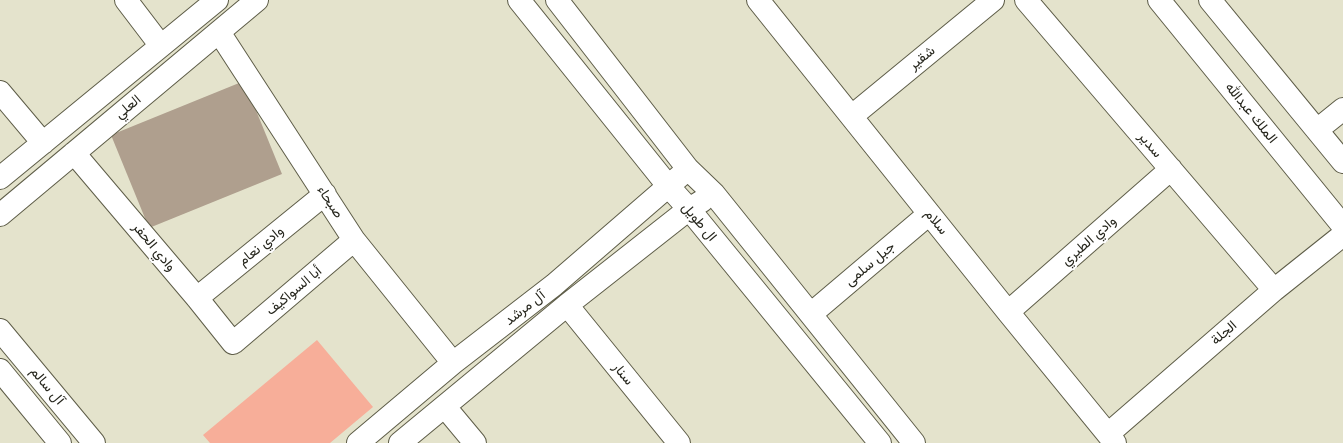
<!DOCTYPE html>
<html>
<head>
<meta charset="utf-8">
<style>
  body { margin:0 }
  canvas { display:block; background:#e4e3cc }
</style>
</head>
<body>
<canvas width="1343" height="443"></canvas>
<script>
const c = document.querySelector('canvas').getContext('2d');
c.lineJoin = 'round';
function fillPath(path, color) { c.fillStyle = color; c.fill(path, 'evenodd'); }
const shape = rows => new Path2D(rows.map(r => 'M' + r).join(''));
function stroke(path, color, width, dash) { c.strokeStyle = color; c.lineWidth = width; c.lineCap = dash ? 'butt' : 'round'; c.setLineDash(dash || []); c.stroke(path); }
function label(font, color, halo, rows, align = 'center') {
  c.font = font + ' Lora,Vazirmatn,serif'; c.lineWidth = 4; c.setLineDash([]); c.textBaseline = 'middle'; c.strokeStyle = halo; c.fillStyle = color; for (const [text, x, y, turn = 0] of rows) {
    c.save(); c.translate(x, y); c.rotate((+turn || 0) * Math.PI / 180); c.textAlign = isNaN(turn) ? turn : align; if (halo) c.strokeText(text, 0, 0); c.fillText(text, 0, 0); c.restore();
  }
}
fillPath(shape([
  [317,340,373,407,330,443,210,443,203,435]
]), '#f7ae99');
fillPath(shape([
  [244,81,282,174,149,228,111,135]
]), '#af9f8e');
const minor = shape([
  [126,0,161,46],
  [519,0,669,187,689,209,880,443],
  [557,0,688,169,714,194,914,443],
  [758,0,1008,312,1115,443],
  [1026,0,1274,290],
  [1159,0,1343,226],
  [1210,0,1343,162],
  [219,32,354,240,453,363],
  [0,92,43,143],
  [852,116,993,0],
  [1317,130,1343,109],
  [74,153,197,298,233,343,354,240],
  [0,178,217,0],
  [0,215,257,0],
  [197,298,325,194],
  [567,305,679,443],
  [1008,312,1171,169],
  [811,314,929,214],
  [0,330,94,443],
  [0,370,60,443],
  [445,407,475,443],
  [1108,434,1274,290,1343,235],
  [358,443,453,363,554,285,680,176],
  [400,443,567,305,689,209,702,201]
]);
stroke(minor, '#5e5d48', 24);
stroke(minor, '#fff', 22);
label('14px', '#26261d', '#fff', [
  ["شقير",922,58,-39],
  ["العلي",128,107,-40],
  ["الملك عبدالله",1251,113,51],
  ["سدير",1150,145,50],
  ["صبحاء",330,202,57],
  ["ال طويل",699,222,50],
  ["سلام",936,222,51],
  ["وادي الطيري",1089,241,-41],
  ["وادي نعام",261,246,-39],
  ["وادي الحفر",154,247,50],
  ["جبل سلمى",870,264,-40],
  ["أبا السواكيف",294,291,-40],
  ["آل مرشد",525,308,-38],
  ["الجلة",1224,333,-41],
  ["سنار",623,374,51],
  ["آل سالم",47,386,50]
]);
</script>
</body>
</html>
